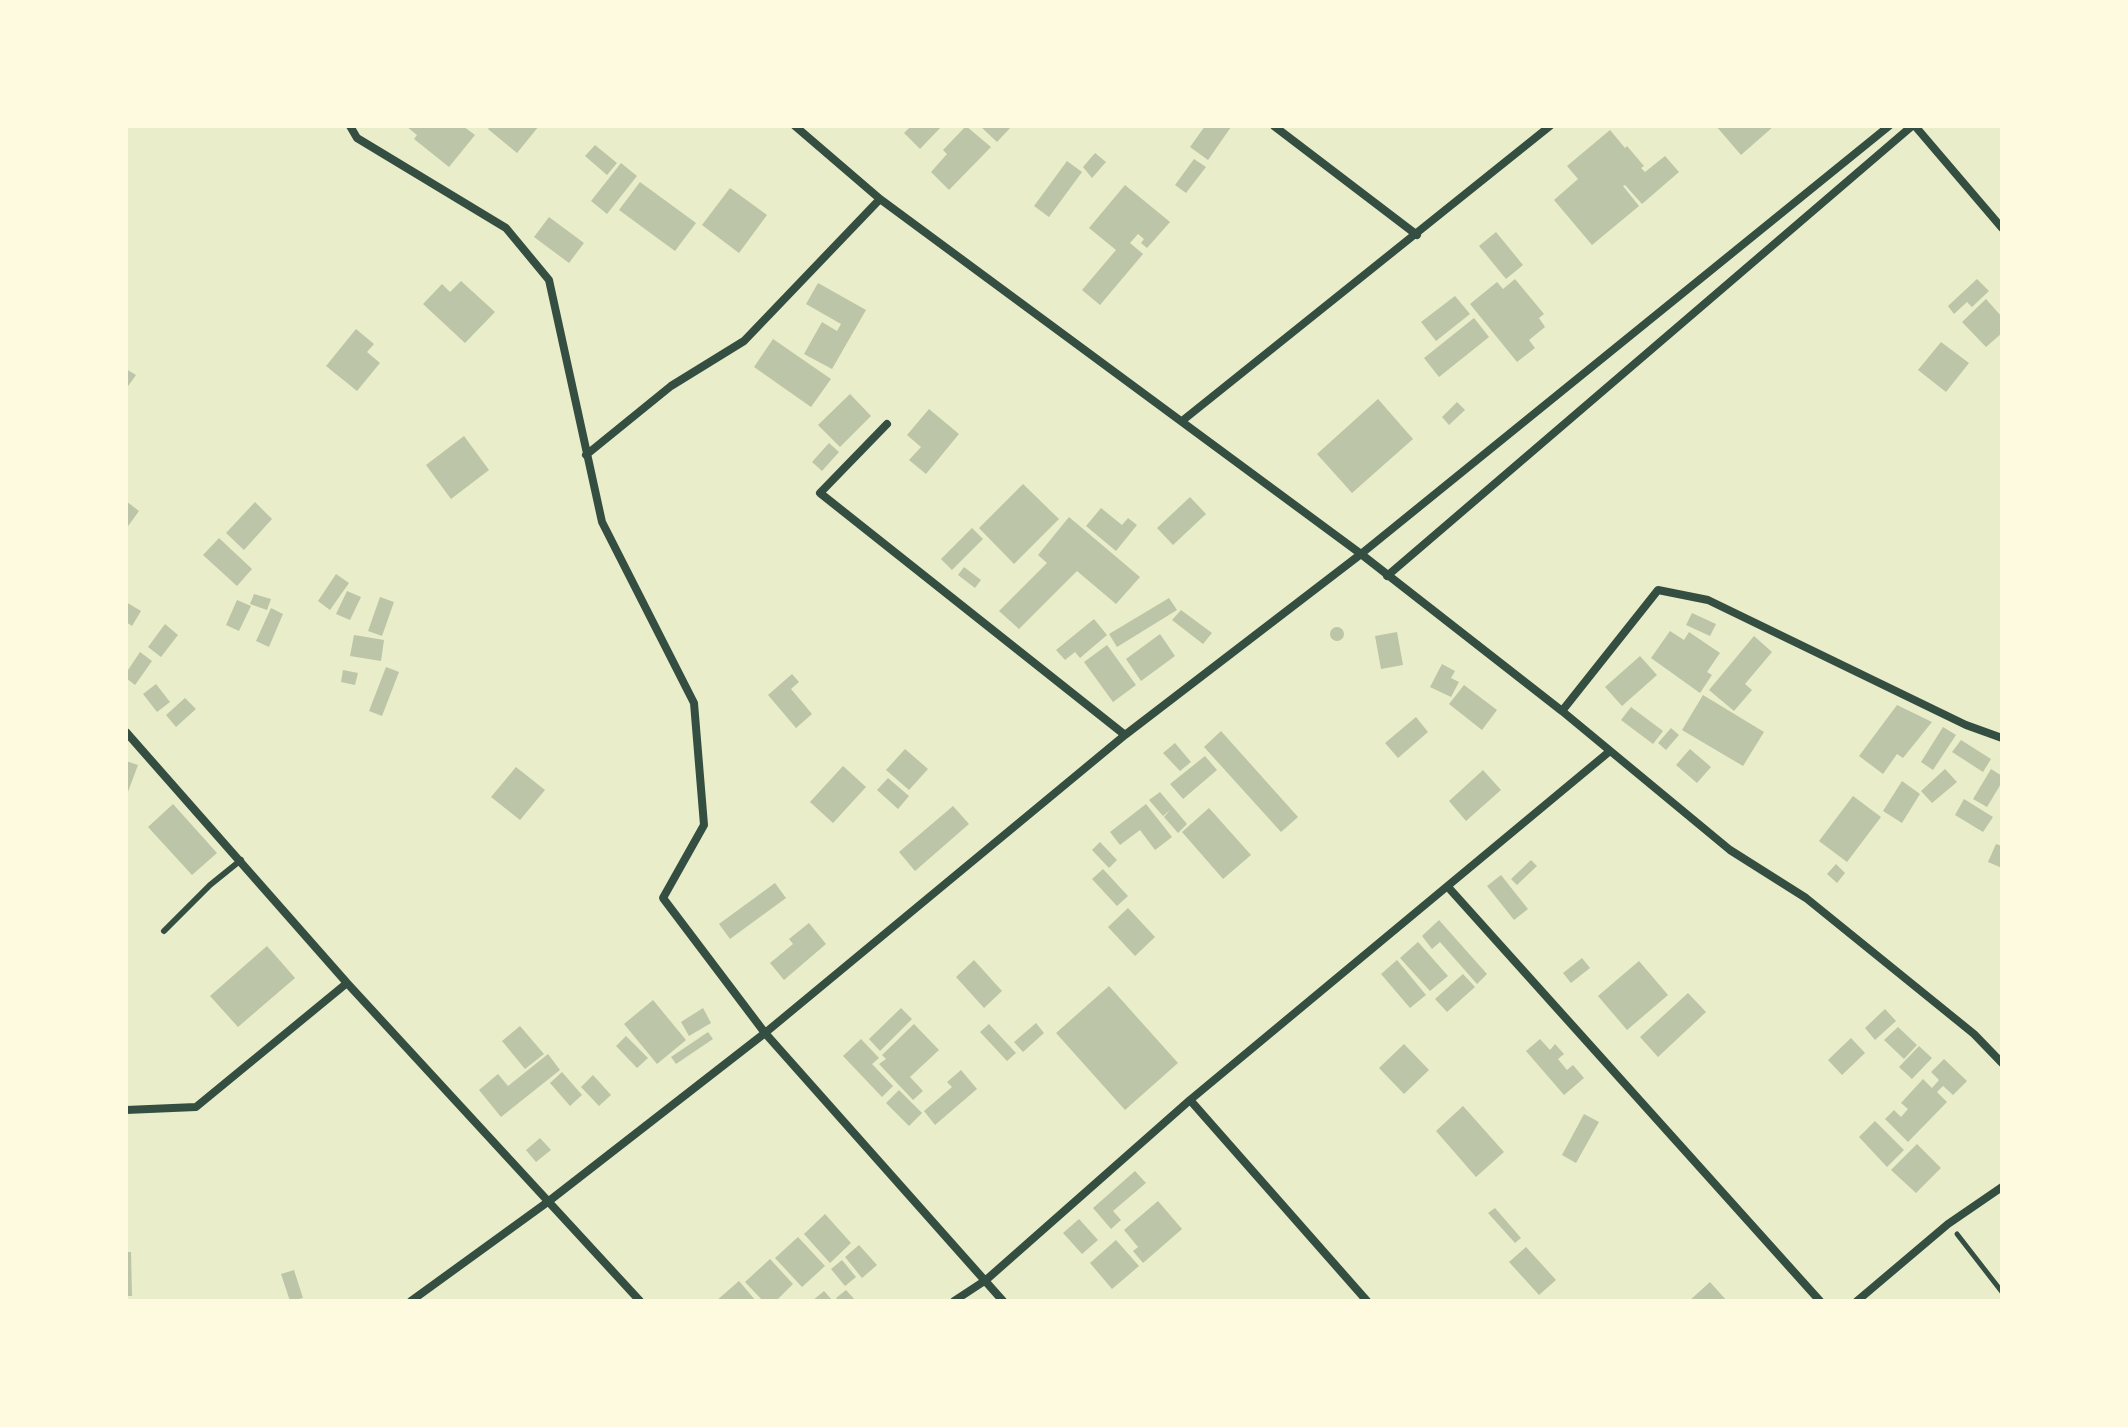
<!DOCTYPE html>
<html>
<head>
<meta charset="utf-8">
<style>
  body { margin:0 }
  #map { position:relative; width:2128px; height:1427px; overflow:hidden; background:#e9edc9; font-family:"DejaVu Sans",sans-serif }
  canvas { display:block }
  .frame { position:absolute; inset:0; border:128px solid #fefae0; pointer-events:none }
</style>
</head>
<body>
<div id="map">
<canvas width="2128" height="1427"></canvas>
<div class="frame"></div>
</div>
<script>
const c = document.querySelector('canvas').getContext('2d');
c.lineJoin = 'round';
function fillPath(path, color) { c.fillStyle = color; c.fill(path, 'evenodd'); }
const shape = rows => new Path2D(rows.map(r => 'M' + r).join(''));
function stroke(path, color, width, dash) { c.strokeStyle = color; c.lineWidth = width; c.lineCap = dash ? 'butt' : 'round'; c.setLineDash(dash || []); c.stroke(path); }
fillPath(shape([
  [406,126,463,126,475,135,449,167,414,139,417,135],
  [491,126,539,126,517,153,488,129],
  [911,126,942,126,920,149,904,133],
  [966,126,991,147,949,190,931,172,947,154,943,150],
  [980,126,1012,126,997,142],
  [1205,126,1231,127,1208,160,1190,147],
  [1716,126,1774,126,1741,155],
  [1610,130,1625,148,1627,146,1644,166,1641,168,1645,172,1665,156,1679,172,1642,204,1625,185,1623,186,1639,206,1592,245,1554,200,1578,179,1567,166],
  [595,145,617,163,607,175,585,156],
  [1095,153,1106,162,1092,178,1083,167],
  [1194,159,1206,167,1186,193,1175,185],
  [1067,161,1082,172,1049,217,1034,206],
  [621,163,637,176,607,214,591,201],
  [640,182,696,223,675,251,619,210],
  [1125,185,1170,222,1147,248,1141,243,1144,239,1138,234,1130,243,1143,254,1100,305,1082,290,1116,250,1089,228],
  [730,188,767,215,739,253,702,225],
  [549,217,584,243,569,263,534,237],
  [1496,232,1523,265,1506,279,1479,246],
  [1515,279,1544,314,1539,318,1545,327,1529,340,1535,348,1517,362,1470,304,1497,282,1503,289],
  [1977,279,1989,291,1972,307,1967,302,1954,314,1948,306],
  [461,281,495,312,465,343,423,304,442,284,450,292],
  [818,283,866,310,832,369,804,354,822,322,837,331,841,324,806,304],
  [1455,296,1470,314,1436,341,1421,322],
  [1986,299,2002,317,2002,333,1986,347,1962,322],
  [1474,318,1489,337,1439,377,1424,358],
  [356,329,374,344,367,352,380,363,357,391,326,366],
  [773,339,831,379,811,407,754,367],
  [1941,342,1969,363,1946,392,1918,370],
  [126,369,136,375,126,389],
  [850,394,871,416,840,447,818,425],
  [1378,399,1413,439,1352,493,1317,454],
  [1457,402,1465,410,1449,425,1442,417],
  [929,409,959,434,926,474,909,460,921,447,907,435],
  [464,436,489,470,451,499,426,465],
  [829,443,839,452,822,471,812,462],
  [1023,484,1059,519,1014,564,979,528],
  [1190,497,1206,514,1173,545,1157,528],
  [126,501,139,511,126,529],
  [255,502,272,519,244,550,226,533],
  [1101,508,1122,525,1128,518,1137,525,1116,551,1086,526],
  [1069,517,1140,577,1116,604,1077,571,1019,629,999,611,1047,563,1038,555],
  [972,528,983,539,952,570,941,559],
  [219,538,252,569,237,586,203,555],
  [964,567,981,580,975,588,958,575],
  [336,574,349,583,330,610,318,601],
  [347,591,361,597,350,620,336,614],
  [254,594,271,599,267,610,250,604],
  [380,597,394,602,382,636,368,631],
  [1169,598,1177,610,1117,647,1109,634],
  [237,600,251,606,239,631,226,625],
  [126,602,141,611,132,626,126,622],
  [271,608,283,614,269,647,256,641],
  [1181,610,1212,633,1203,644,1172,620],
  [1692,613,1716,624,1710,636,1686,625],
  [1094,619,1107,635,1080,658,1075,652,1065,660,1056,650],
  [165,624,178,635,161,657,148,647],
  '1330 634a7 7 0 1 1 14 0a7 7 0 1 1-14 0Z',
  [1670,631,1684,640,1689,632,1720,653,1707,672,1712,675,1700,693,1651,658],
  [1397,632,1403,665,1381,669,1375,636],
  [1160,634,1175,656,1141,681,1126,659],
  [354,635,384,640,381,661,350,656],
  [1754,636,1772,652,1745,684,1752,690,1734,711,1709,690],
  [1107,645,1136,685,1113,702,1084,662],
  [140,652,152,661,135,685,126,678,126,673],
  [1640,656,1657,675,1622,706,1605,687],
  [1442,664,1455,671,1451,678,1459,682,1451,697,1430,687],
  [386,667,399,672,382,716,369,711],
  [343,670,358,673,355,685,341,682],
  [792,674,799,682,791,689,812,714,796,728,768,695],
  [156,684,170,702,157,712,143,694],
  [1464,685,1497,710,1482,730,1449,704],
  [1703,695,1764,732,1743,766,1682,730],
  [185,698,196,709,176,727,166,715],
  [1897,705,1932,722,1903,758,1897,754,1883,774,1859,756],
  [1631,707,1663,731,1653,744,1621,720],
  [1416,717,1428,732,1398,758,1385,743],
  [1943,727,1956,735,1933,770,1921,762],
  [1671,728,1679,735,1666,750,1658,743],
  [1221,731,1298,817,1281,832,1204,747],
  [1961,740,1991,759,1983,772,1952,752],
  [1175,743,1191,762,1180,771,1163,753],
  [905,749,928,769,909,790,886,770],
  [1690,749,1711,767,1697,783,1676,765],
  [1205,756,1217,770,1183,799,1170,784],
  [126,761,138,765,126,797],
  [843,766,866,787,833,823,810,802],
  [516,767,545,790,520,820,491,797],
  [1945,769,1957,782,1932,803,1921,791],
  [1991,769,2002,776,2002,782,1987,807,1973,799],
  [1483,770,1501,790,1466,821,1449,801],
  [888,778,909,796,898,809,877,790],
  [1902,781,1920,794,1902,823,1883,811],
  [1160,792,1187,824,1178,833,1164,817,1170,810,1163,816,1149,800],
  [1853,796,1881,817,1847,862,1819,841],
  [1964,799,1993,817,1983,832,1955,815],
  [173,804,217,853,192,875,148,827],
  [1146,804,1172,837,1155,850,1140,830,1120,845,1110,832],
  [953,806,969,824,915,871,899,852],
  [1209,808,1251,855,1223,879,1182,832],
  [1100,842,1117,860,1109,868,1092,850],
  [1996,844,2002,846,2002,868,1988,862],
  [1531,860,1537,866,1517,885,1511,879],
  [1836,864,1845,873,1837,883,1827,874],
  [1103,869,1128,896,1117,906,1092,879],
  [1501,875,1528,909,1514,920,1487,886],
  [775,883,786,898,730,939,719,924],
  [1128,908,1155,937,1135,956,1108,927],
  [1439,920,1487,974,1477,984,1440,942,1432,949,1422,936],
  [809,923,826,944,784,980,770,963,793,944,789,939],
  [1418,942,1448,976,1430,991,1400,958],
  [267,946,295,978,238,1027,210,996],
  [1582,958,1590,968,1571,983,1563,973],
  [974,960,1002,991,984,1008,956,977],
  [1397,960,1426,995,1410,1008,1381,974],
  [1639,961,1668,995,1627,1030,1598,996],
  [1463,974,1475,987,1447,1012,1435,999],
  [1109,986,1178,1063,1125,1110,1056,1033],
  [1688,993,1706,1012,1658,1057,1640,1037],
  [653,1000,686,1040,657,1064,624,1024],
  [703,1008,711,1023,689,1036,681,1022],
  [901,1008,912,1019,880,1051,869,1039],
  [1885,1009,1896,1021,1875,1040,1865,1028],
  [1036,1023,1044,1033,1023,1052,1014,1042],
  [914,1024,939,1050,910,1077,923,1091,913,1100,879,1064,886,1059,882,1055],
  [989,1024,1016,1053,1007,1061,980,1032],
  [520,1026,544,1054,525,1069,502,1041],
  [1898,1027,1917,1045,1904,1059,1884,1040],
  [708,1032,713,1039,676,1064,671,1057],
  [626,1036,648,1058,637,1068,616,1046],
  [1851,1038,1865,1053,1842,1075,1828,1060],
  [861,1039,879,1058,872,1064,893,1086,882,1097,843,1056],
  [1540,1039,1550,1050,1555,1044,1564,1054,1558,1059,1567,1070,1573,1065,1584,1078,1564,1095,1526,1051],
  [1404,1044,1429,1070,1404,1094,1379,1068],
  [1919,1046,1932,1058,1912,1079,1899,1067],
  [548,1054,560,1070,501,1117,479,1090,498,1074,508,1086],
  [1944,1059,1967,1081,1953,1095,1943,1086,1937,1092,1947,1102,1908,1142,1885,1119,1894,1110,1901,1117,1908,1109,1901,1103,1923,1079,1932,1088,1939,1080,1931,1072],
  [961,1070,977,1089,935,1125,924,1111,952,1087,947,1082],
  [562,1072,582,1095,570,1106,550,1083],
  [593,1075,611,1095,599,1106,581,1087],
  [899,1090,922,1113,909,1126,886,1103],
  [1463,1106,1504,1152,1476,1177,1436,1131],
  [1584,1114,1599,1122,1576,1163,1562,1155],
  [1875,1121,1904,1150,1887,1167,1859,1137],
  [540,1138,551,1150,536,1162,526,1150],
  [1917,1144,1941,1168,1916,1193,1891,1170],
  [1135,1171,1146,1183,1113,1211,1121,1220,1111,1229,1093,1208],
  [1158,1201,1182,1229,1143,1263,1133,1251,1138,1247,1124,1230],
  [1495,1208,1521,1238,1515,1243,1488,1213],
  [825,1214,851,1243,830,1263,804,1234],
  [1079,1219,1098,1240,1082,1254,1063,1233],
  [798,1237,825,1266,802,1287,775,1258],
  [1116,1240,1139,1266,1112,1289,1090,1263],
  [859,1245,877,1265,862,1278,845,1257],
  [1526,1247,1556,1280,1539,1295,1509,1262],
  [126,1252,131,1252,132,1296,126,1296],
  [770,1259,793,1284,776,1301,763,1301,745,1282],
  [842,1260,856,1277,845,1286,831,1269],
  [294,1270,303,1298,290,1301,281,1274],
  [739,1281,756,1301,716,1301],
  [1710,1282,1727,1301,1689,1301],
  [846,1290,856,1301,839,1301,836,1298],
  [824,1291,833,1301,812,1301]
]), '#bcc5a7');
stroke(shape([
  [1957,1234,2002,1292]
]), '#344e41', 5);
stroke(shape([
  [164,931,210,885,241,860]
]), '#344e41', 6);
stroke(shape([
  [350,126,357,138,506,228,549,280,602,522,694,703,704,825,663,898,765,1033,1003,1301],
  [795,126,880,199,1361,554,1562,711,1730,850,1806,898,1974,1034,2002,1063],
  [1274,126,1417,235],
  [1915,126,2002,228],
  [1182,421,1550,126],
  [887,424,820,493,1125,735],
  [586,455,671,386,744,341,880,199],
  [1387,576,1912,126],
  [1562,711,1658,590,1708,600,1966,725,2002,738],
  [126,732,347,983,640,1301],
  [1448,887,1820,1301],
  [1190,1100,1367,1301],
  [126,1110,196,1107,347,983],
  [411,1301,549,1201,765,1033,1125,735,1361,554,1889,126],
  [954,1301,986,1280,1190,1100,1610,751],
  [1857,1301,1948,1224,2002,1187]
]), '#344e41', 8);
</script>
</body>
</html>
